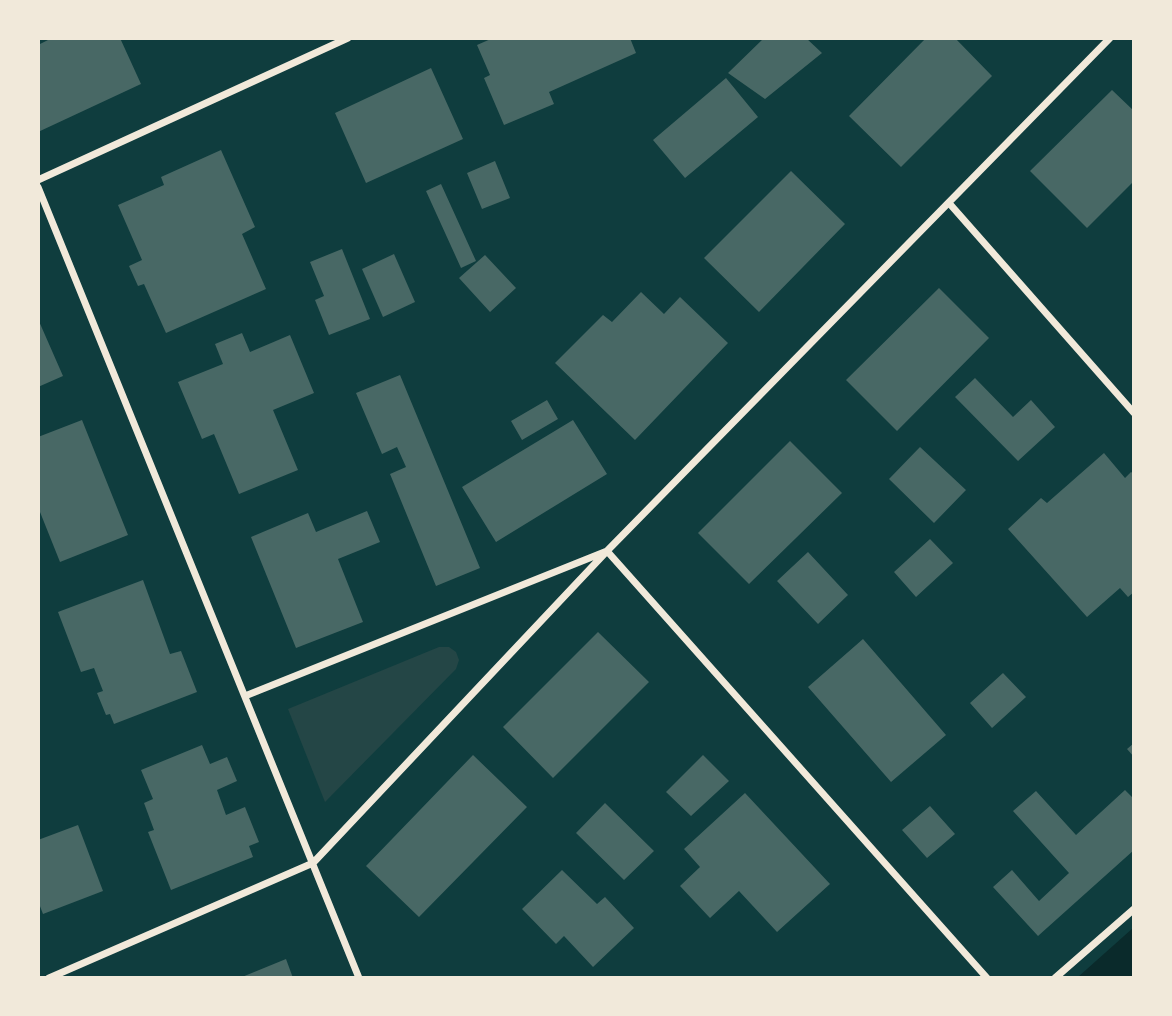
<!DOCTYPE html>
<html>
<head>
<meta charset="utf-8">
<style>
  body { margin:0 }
  #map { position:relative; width:1172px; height:1016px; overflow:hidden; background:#0f3d3e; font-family:Arial,sans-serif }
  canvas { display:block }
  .frame { position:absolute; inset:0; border:40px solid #f1e9da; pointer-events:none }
</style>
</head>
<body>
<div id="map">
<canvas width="1172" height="1016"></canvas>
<div class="frame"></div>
</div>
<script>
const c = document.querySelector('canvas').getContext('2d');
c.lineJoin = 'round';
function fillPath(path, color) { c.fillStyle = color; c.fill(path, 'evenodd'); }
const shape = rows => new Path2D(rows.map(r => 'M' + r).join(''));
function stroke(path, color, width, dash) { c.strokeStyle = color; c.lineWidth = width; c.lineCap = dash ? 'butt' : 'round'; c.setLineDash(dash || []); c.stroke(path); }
fillPath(shape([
  [439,647,449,647,456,652,459,660,456,669,325,802,288,709]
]), '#244646');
fillPath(shape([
  [1133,928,1133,977,1078,977]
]), '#0a2a2b');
fillPath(shape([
  [52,38,120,38,141,84,38,132,38,45],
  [493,38,630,38,636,53,549,92,554,104,504,125,484,78,490,75,477,45],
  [764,38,806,38,822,53,765,99,728,73],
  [926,38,955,38,992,76,901,167,849,116],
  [431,68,463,139,366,183,335,113],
  [726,78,758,117,685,178,653,140],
  [1112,90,1134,111,1134,181,1087,228,1030,171],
  [221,150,255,227,242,234,266,289,166,333,144,284,138,286,129,266,142,260,118,205,164,185,161,177],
  [495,161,510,198,482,209,467,173],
  [791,171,845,224,759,312,704,258],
  [441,184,476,261,461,268,426,191],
  [342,249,370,319,329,335,315,300,324,296,310,262],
  [394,254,415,302,383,317,362,269],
  [485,255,516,288,490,312,459,278],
  [939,288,989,338,897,431,846,380],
  [641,292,664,314,680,297,728,343,635,440,555,363,603,315,612,322],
  [38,319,63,376,38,387],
  [242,333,250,352,290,335,314,393,273,410,298,470,239,494,214,434,202,439,178,382,223,364,215,344],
  [400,375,480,568,436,586,390,474,406,467,397,447,382,454,356,393],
  [975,378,1013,417,1031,400,1055,427,1018,461,955,397],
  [547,400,558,419,522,440,511,421],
  [82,420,128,535,60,562,38,507,38,437],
  [573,420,607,474,496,542,462,487],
  [790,441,842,493,749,584,698,533],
  [920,447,966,490,934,523,889,479],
  [1104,453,1125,478,1131,472,1134,474,1134,592,1128,597,1120,588,1087,617,1008,529,1041,498,1047,503],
  [367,511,380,542,338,559,363,622,296,648,251,537,308,513,316,532],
  [930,539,953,563,916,597,894,572],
  [808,552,848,595,818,624,777,581],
  [143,580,170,654,181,651,197,692,114,724,110,714,106,715,97,693,103,691,94,668,81,672,58,612],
  [598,632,649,682,553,778,503,727],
  [863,639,946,735,891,782,808,687],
  [1003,673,1026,697,992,728,970,703],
  [1134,743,1134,757,1127,749],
  [202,745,210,764,227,757,237,781,217,790,226,815,245,807,259,842,249,846,253,857,171,890,148,832,154,830,144,803,153,799,141,770],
  [473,755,527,807,419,917,366,866],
  [703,755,729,781,691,816,666,792],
  [1125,790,1134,799,1134,850,1038,936,993,887,1012,870,1039,901,1069,873,1013,811,1036,791,1076,835],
  [745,793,830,884,777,932,739,891,710,918,680,886,700,867,684,849],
  [605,803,654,851,624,880,576,833],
  [930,806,955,834,927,858,902,830],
  [78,825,103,891,43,914,38,901,38,840],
  [562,870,597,904,605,897,634,928,593,967,564,936,556,944,522,909],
  [286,959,293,978,242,978,242,977]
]), '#486865');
stroke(shape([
  [38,180,348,38],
  [38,187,359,978],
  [949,203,1134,413],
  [245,696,607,551,987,978],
  [49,978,313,863,607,551,1110,38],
  [1055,978,1134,909]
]), '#f1e9da', 7);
</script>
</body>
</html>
